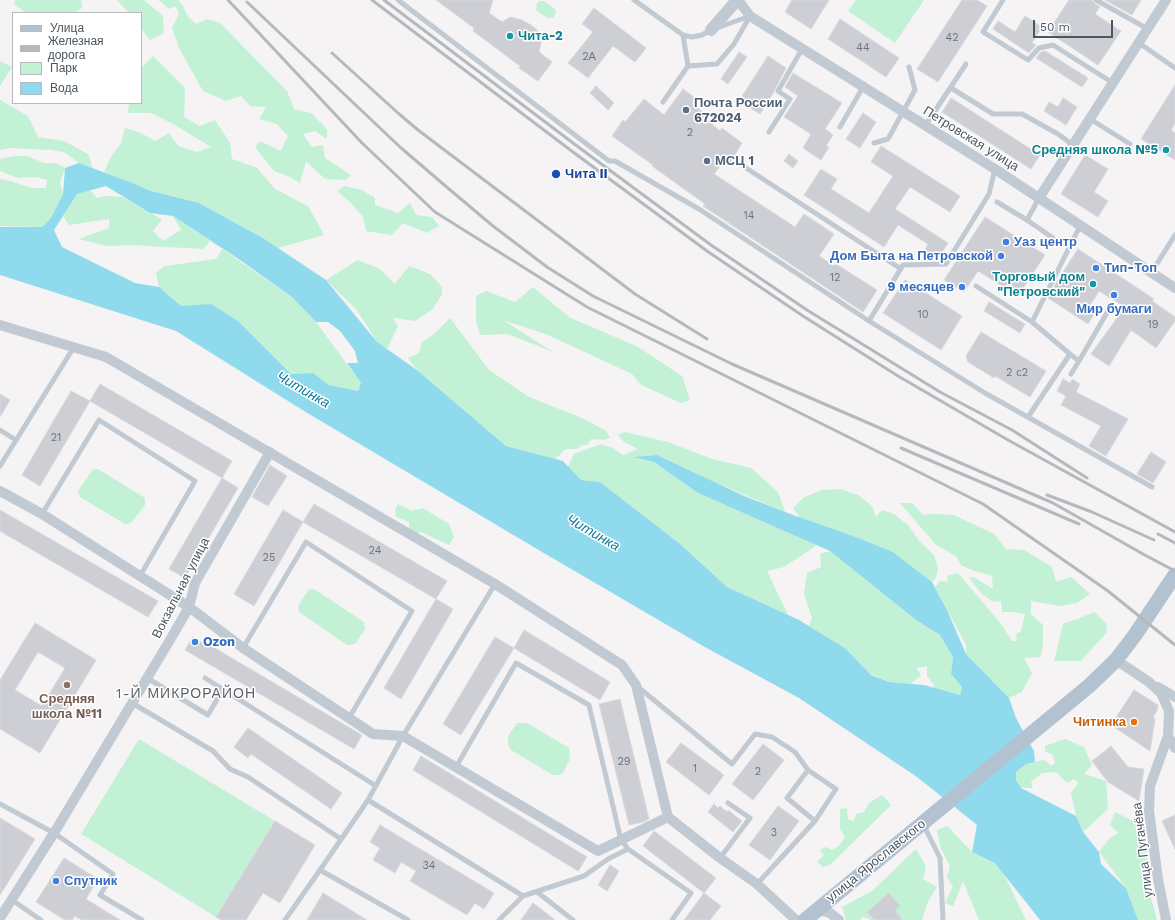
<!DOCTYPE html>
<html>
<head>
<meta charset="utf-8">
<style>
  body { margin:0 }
  #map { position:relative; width:1175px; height:920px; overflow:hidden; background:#f5f3f3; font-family:"Work Sans",sans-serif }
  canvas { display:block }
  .legend { position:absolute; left:12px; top:12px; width:130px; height:92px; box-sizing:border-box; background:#fff; border:1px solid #b7bbc0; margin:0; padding:5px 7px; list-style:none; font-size:12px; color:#4a5661 }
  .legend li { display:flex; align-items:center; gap:8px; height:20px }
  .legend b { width:20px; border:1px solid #b7bbc0 }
  .scale { position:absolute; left:1033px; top:20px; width:80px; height:18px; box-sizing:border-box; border:2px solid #4a5661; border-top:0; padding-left:5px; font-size:12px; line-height:14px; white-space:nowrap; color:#4a5661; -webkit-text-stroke:3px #fff; paint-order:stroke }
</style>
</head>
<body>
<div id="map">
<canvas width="1175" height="920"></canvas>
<ul class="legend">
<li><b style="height:5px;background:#b3c2d1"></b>Улица</li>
<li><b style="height:5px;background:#b5b8bd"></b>Железная дорога</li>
<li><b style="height:11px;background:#c3f1d5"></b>Парк</li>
<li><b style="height:11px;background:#90daee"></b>Вода</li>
</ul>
<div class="scale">50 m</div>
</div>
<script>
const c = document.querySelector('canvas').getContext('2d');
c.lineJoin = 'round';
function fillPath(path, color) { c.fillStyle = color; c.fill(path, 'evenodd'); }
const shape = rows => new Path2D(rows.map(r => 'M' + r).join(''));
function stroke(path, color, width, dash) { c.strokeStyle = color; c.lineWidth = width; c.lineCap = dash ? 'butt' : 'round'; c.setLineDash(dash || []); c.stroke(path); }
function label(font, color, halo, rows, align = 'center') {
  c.font = font + ' "Work Sans",sans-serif'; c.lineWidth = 3; c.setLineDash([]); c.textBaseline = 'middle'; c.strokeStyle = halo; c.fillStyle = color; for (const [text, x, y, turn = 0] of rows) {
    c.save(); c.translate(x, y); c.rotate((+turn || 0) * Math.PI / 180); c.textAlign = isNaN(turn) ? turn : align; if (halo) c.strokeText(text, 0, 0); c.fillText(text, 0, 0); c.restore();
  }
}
fillPath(shape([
  [15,0,81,0,82,8,75,13,63,13,60,11,60,13,26,13,14,4],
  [117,0,144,0,163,16,164,33,150,40,141,28,141,13,129,13],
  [159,0,178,0,182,4,188,17,196,24,207,19,220,23,287,91,294,109,311,113,327,129,327,139,315,131,303,134,312,147,323,145,325,158,351,175,346,180,325,179,306,161,300,183,290,177,274,171,255,147,260,141,281,151,288,136,277,124,259,119,266,107,250,106,241,96,226,101,203,91,179,48,172,28,179,14,175,6,169,9],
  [856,0,924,0,895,43,848,11],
  [540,1,544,1,555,9,556,12,553,18,547,18,536,10,537,3],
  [153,56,185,88,184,117,200,126,215,120,230,143,232,159,257,168,275,189,308,206,324,235,278,248,263,238,199,203,151,191,135,184,104,172,111,157,121,143,125,128,141,133,155,141,169,133,178,146,197,152,211,147,175,125,151,113,128,113,129,104,125,103,141,103,141,68],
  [0,61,12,67,0,86],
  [0,100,28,116,38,137,64,141,88,154,93,168,79,163,64,152,51,150,11,148,0,150],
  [14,156,27,156,44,163,56,163,65,168,60,182,63,194,51,218,42,227,0,226,0,179,11,181,31,188,46,188,47,180,36,177,18,178,0,171,0,159],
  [344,186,362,190,375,198,375,205,398,213,410,203,416,215,432,217,439,226,427,233,403,223,392,235,366,231,363,217,350,202,337,191],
  [90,190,97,198,106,196,123,197,150,213,162,219,153,231,163,241,181,230,173,216,210,241,203,249,130,245,107,246,79,239,109,228,109,219,69,225,63,216,77,194],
  [222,249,292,297,316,322,361,383,358,391,329,385,313,373,291,374,238,321,211,305,181,306,159,287,156,273,165,266,216,259],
  [358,260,380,269,395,284,409,266,430,274,442,287,442,294,433,309,415,321,393,318,398,326,387,349,377,342,356,309,326,280],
  [533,287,569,317,638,347,682,376,690,400,681,403,641,385,632,374,548,335,503,320,553,352,508,334,480,335,476,321,476,296,486,291,515,302],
  [450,318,489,370,529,397,582,418,606,431,610,438,603,440,591,439,587,445,581,445,577,449,566,449,555,459,506,446,417,370,408,358,419,353,422,342,434,334],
  [625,432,668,442,712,459,751,468,778,492,785,512,707,479,657,455,636,457,654,462,698,493,817,545,784,567,767,571,788,615,727,587,679,543,600,482,581,480,568,467,574,454,601,444,613,448,623,455,638,449,624,442,618,435],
  [93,469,98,469,145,498,145,505,131,523,125,524,80,497,78,491],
  [840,489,858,495,872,506,876,517,882,510,894,514,909,526,919,541,934,555,938,568,936,578,932,582,893,552,856,537,800,518,793,508,803,498,822,490],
  [900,503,912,503,923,515,930,514,954,515,994,534,1006,549,1024,550,1052,567,1056,582,1071,577,1090,594,1077,603,1060,606,1031,601,1031,614,1043,625,1043,643,1041,657,1024,658,1032,673,1022,692,1009,698,966,654,966,645,935,587,940,581,948,582,947,576,958,573,1001,624,1012,641,1017,641,1016,634,1021,631,1025,614,1012,612,1002,612,1001,601,993,602,982,594,969,578,974,577,993,589,992,576,972,570,961,565,956,556,936,545],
  [398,504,412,511,423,508,449,524,454,537,449,545,421,532,416,534,409,529,409,522,396,517,395,510],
  [830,551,916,620,940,635,953,657,951,674,962,687,960,695,933,688,934,685,927,676,927,666,917,668,921,676,910,684,889,682,869,673,845,648,809,626,812,618,804,594,807,573,821,567,820,554],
  [309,589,314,589,364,622,365,629,355,644,347,645,299,612,298,606],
  [1094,612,1106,623,1107,632,1081,661,1054,661,1063,624,1080,618],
  [517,723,527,723,569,748,570,759,563,773,559,775,553,775,511,750,508,744,508,736],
  [139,739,275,821,216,917,81,834],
  [1065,739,1084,747,1092,765,1084,774,1106,781,1108,809,1083,832,1076,816,1071,793,1078,783,1074,779,1067,783,1056,772,1042,773,1031,782,1033,788,1021,788,1016,780,1016,772,1026,764,1044,760,1052,766,1055,762,1052,754,1045,752,1045,746],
  [882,795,891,805,830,865,823,867,817,862,824,855,820,850,826,847,832,850,839,846,845,837,840,829,840,809,847,808,848,819,854,822,856,814,864,812,869,803],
  [1115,812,1145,827,1149,890,1157,920,1138,920,1126,888,1099,852,1109,839,1118,833,1110,825],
  [947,826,972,852,999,864,1026,920,979,920,963,881,953,906,945,903,953,887,947,877,950,866,941,849,937,830],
  [916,849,926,866,923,879,937,887,928,901,922,920,869,920,869,919,862,917,860,920,846,920,842,907,872,891]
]), '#c3f1d5');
fillPath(shape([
  [79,163,135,184,151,191,199,203,263,238,326,280,377,342,417,370,506,446,563,461,581,480,600,482,679,543,727,587,799,620,845,648,871,675,889,682,924,685,960,695,962,687,951,674,953,657,940,635,916,620,830,551,698,493,654,462,634,457,657,455,744,496,793,515,856,537,893,552,932,582,947,610,966,654,1009,698,1016,718,1034,751,1035,762,1026,764,1016,772,1016,780,1021,788,1076,816,1083,832,1099,852,1101,864,1126,888,1138,920,1040,920,995,863,972,852,977,825,917,777,799,698,703,646,537,549,304,411,176,331,0,275,0,227,42,227,51,218,63,194,65,168],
  [106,186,150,213,173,216,240,260,292,297,316,322,328,322,340,331,355,351,358,363,347,363,361,383,358,391,329,385,313,373,291,374,238,321,211,304,181,306,159,287,135,283,62,247,54,230,77,194]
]), '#90daee');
const building = shape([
  [436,0,493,0,489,13,502,22,510,17,522,20,531,25,538,31,541,42,539,52,552,62,538,81,519,68,520,66,473,31,474,28,436,0],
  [792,0,829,0,811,29,785,12,792,0],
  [962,0,977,0,987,6,938,82,917,69,962,0],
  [1069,0,1092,0,1094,3,1100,7,1095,14,1121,31,1098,65,1048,32,1069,0],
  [1105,0,1141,0,1132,15,1105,0],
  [594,8,646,48,635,62,613,46,588,78,568,63,593,32,582,24,594,8],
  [1025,16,1042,27,1032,43,1036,45,1029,53,993,29,998,21,1015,32,1025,16],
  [840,19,899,58,886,77,828,39,840,19],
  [1045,51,1088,78,1082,87,1036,58,1041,52,1045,51],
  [739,52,747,57,728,84,721,79,739,52],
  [768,56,786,68,775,89,774,92,760,114,739,101,768,56],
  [793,73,842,103,825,129,833,135,826,146,829,147,821,160,803,148,811,134,784,117,798,96,785,87,793,73],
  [1175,85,1175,123,1171,130,1175,133,1175,160,1141,139,1175,85],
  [596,86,614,103,608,110,590,93,596,86],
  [683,89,695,98,692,104,707,115,705,118,720,131,722,128,742,143,730,163,725,159,714,174,795,227,804,214,834,234,819,256,834,266,836,264,877,290,863,312,703,206,705,204,652,166,653,165,612,136,623,120,625,122,644,99,664,115,683,89],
  [951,98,1040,155,1031,169,942,112,951,98],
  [1063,98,1077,107,1066,125,1044,111,1049,102,1058,107,1063,98],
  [863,113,876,122,860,148,846,139,863,113],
  [881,146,960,196,950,212,910,187,895,209,948,243,938,258,925,250,928,244,898,225,884,247,804,195,821,169,837,179,831,189,869,213,893,176,871,162,881,146],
  [789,154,798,161,793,168,784,161,789,154],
  [1085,155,1108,169,1094,192,1108,201,1098,217,1061,194,1085,155],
  [985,217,1045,255,1018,296,978,271,964,292,944,280,985,217],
  [1078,249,1154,299,1152,301,1175,317,1175,321,1156,348,1131,330,1109,366,1091,354,1125,307,1099,291,1090,305,1097,310,1088,324,1048,298,1057,281,1078,249],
  [905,280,962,316,941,350,883,313,905,280],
  [989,302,1025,324,1020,333,984,311,989,302],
  [981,332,1046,371,1030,397,995,376,994,378,968,362,966,356,981,332],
  [1063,379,1070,383,1072,379,1080,384,1076,392,1128,419,1106,456,1089,446,1101,426,1061,405,1066,396,1057,391,1063,379],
  [100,384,232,461,222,478,90,401,100,384],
  [71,391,90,401,40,486,22,475,71,391],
  [0,394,10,400,0,417,0,394],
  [1151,452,1166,462,1153,483,1137,474,1151,452],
  [270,465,287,476,268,506,252,497,270,465],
  [222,478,238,488,185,578,169,569,222,478],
  [314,504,447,581,436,599,303,522,314,504],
  [0,510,158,601,148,617,0,531,0,510],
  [283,510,303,522,254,606,234,594,283,510],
  [436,599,453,609,401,699,384,688,436,599],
  [35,623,96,660,40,753,0,729,0,680,35,623],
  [38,652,65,668,42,706,15,690,38,652],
  [524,630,610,682,600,700,514,648,524,630],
  [193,637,207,646,208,644,362,735,354,749,185,650,193,637],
  [495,637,514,648,461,735,443,724,495,637],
  [1134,690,1158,705,1157,711,1153,717,1155,719,1150,751,1111,725,1134,690],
  [620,699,649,819,643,822,629,825,599,704,620,699],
  [248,728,342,793,331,809,251,754,248,758,234,747,248,728],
  [681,743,724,775,709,795,666,762,681,743],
  [763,744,784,760,753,800,732,784,763,744],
  [1111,746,1128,767,1144,769,1139,801,1108,782,1092,761,1111,746],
  [421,756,587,857,578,871,413,770,421,756],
  [714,804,718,808,720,806,727,812,728,810,742,821,733,832,708,812,714,804],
  [778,806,799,821,770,860,749,845,778,806],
  [1175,815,1175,849,1162,821,1175,815],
  [0,818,35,839,0,895,0,818],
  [275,821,315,845,280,903,263,893,246,920,221,920,216,917,275,821],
  [380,825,494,893,484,909,475,903,467,915,410,881,416,871,401,862,395,873,373,860,380,848,370,842,380,825],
  [654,831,716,878,704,893,643,846,654,831],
  [64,858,98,879,86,899,120,920,82,920,75,916,72,920,65,920,36,902,64,858],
  [610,865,619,871,607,891,598,885,610,865],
  [323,893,367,920,307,920,323,893],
  [704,893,721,906,710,920,684,920,704,893],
  [889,893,900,906,895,911,903,920,874,920,867,912,889,893],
  [533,903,555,920,521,920,533,903]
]);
fillPath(building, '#cdcfd5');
stroke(building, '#d7d9de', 1);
stroke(shape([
  [398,0,609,161,615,161,699,209,869,321,903,265,946,264,989,194,995,169],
  [634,0,683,35,692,37,702,35,711,30,750,16],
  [1003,0,983,32,1028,60,1039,48,1053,45,1113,83],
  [1096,0,1148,29],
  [1139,43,1175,68],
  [688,66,717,64,734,44,750,16],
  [951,88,993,114,1022,114,1058,134,1073,145],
  [663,102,688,66,683,35],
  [1090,119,1130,144],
  [925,126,966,64],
  [840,127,863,87],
  [769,132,790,99,778,91,802,49],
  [874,143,888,139,915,90,909,67],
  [743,166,901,269],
  [997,202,1027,220,1039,198],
  [1027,220,1053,238],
  [1151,273,1175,235],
  [976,286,1032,322,1080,226],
  [869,321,985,393,1152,487],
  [1070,354,1079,361,1108,311],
  [1071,374,1079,361],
  [1028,417,1070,354,1032,322],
  [0,430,16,440],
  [0,466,74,347],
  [42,514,99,420,195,481,140,576],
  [495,584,403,736,368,800,523,896],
  [243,648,306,542,412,611,349,718],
  [147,678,208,715,223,689],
  [205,678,376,786],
  [638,687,732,764,755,734,772,737,795,752,808,770],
  [132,703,213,751,230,769,248,777,341,839],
  [456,767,516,663,589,705,621,840,628,849,608,859,584,876,523,896,499,920],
  [0,804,54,833,113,874,100,895,142,920],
  [927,825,926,830,940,858,943,920],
  [628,849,691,893,672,920],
  [720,858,750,818,728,803],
  [320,870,368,800],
  [757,884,815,821,787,798,808,770,836,789,815,821],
  [537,892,573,920],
  [12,900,41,920],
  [285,920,320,870,408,920]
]), '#c1cad2', 5);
stroke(shape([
  [738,0,750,16,995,169,1175,288],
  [1039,198,1166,0],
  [0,325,106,357,495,584,622,665,636,685,668,817,720,858,757,884,796,920],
  [0,491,42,514,189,607,243,648,373,734,403,736,598,851,668,817],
  [1116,660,1149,682,1161,693,1169,711,1168,736,1150,786,1149,811,1158,879,1166,920],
  [1158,687,1175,697],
  [1168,736,1175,748],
  [817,909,830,913,839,920],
  [0,918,54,833,170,640,189,607,195,583,270,452]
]), '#c1cad2', 10);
stroke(shape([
  [711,30,737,0]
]), '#c1cad2', 12);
stroke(shape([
  [805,920,1089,686,1116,660,1135,635,1175,575]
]), '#b3c2d1', 15);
stroke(shape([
  [228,0,362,143,435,212,587,307,983,504,1108,591,1175,645],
  [372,0,573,152,707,251,803,316,898,376,1008,440,1175,532],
  [384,0,577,146,711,245,807,310,940,392,1012,430,1087,478],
  [247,2,400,147,449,189,493,226,547,267,593,296,732,364,1053,503,1143,554],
  [332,53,398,113,418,130,635,294,707,339],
  [901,448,1079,524],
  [1047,495,1092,512,1154,540],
  [1158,534,1175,543],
  [1139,552,1175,571]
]), '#b5b8bd', 3);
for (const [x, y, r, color] of [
  [510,36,4,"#0f9aa8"],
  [686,110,4,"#5c6f8a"],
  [1166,150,4,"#0f9aa8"],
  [707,161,4,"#5c6f8a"],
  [556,174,5,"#1a4fb4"],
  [1006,242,4,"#3f7fe0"],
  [1001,256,4,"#3f7fe0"],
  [1096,268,4,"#3f7fe0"],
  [1093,284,4,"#0f9aa8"],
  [962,287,4,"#3f7fe0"],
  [1114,295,4,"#3f7fe0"],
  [195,642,4,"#3f7fe0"],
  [67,685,4,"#8d6e63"],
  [1134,722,4,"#e8710a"],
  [56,881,4,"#3f7fe0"]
]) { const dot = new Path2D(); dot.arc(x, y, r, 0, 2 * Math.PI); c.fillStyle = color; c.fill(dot); stroke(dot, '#fff', 1.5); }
label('11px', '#6b747e', null, [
  ["42",952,38],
  ["44",863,48],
  ["2А",589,57],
  ["2",690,133],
  ["14",749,216],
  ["12",835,278],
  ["10",923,315],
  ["19",1153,325],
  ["2 с2",1017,373],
  ["21",56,438],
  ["24",375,551],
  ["25",269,558],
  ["29",624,762],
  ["1",695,769],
  ["2",758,772],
  ["3",774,833],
  ["34",429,866]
]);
label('bold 13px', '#0d838f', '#fff', [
  ["Чита-2",518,36,"left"],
  ["Средняя школа №5",1158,150],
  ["Торговый дом",1085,277],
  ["\"Петровский\"",1085,292]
], 'right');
label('bold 13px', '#4e5e75', '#fff', [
  ["Почта России",694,103],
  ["672024",694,118],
  ["МСЦ 1",715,161]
], 'left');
label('13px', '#4a5661', '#fff', [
  ["Петровская улица",971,139,32],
  ["Вокзальная улица",181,588,-63],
  ["улица Пугачёва",1143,850,-97],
  ["улица Ярославского",876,861,-39]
]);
label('bold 13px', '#164399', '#fff', [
  ["Чита II",565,174]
], 'left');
label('bold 13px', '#366cbe', '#fff', [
  ["Уаз центр",1014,242],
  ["Дом Быта на Петровской",993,256,"right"],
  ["Тип-Топ",1104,268],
  ["9 месяцев",954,287,"right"],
  ["Мир бумаги",1114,309,"center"],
  ["Ozon",203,642],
  ["Спутник",64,881]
], 'left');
label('bold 13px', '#785e54', '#fff', [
  ["Средняя",67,699],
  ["школа №11",67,714]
]);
label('bold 13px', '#c56008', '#fff', [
  ["Читинка",1126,722]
], 'right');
label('italic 14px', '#0c7c9b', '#fff', [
  ["Читинка",303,390,30],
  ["Читинка",593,533,30]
]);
c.letterSpacing = '1px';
label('14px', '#5f6368', '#fff', [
  ["1-Й МИКРОРАЙОН",186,694]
]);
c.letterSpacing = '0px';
</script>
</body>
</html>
